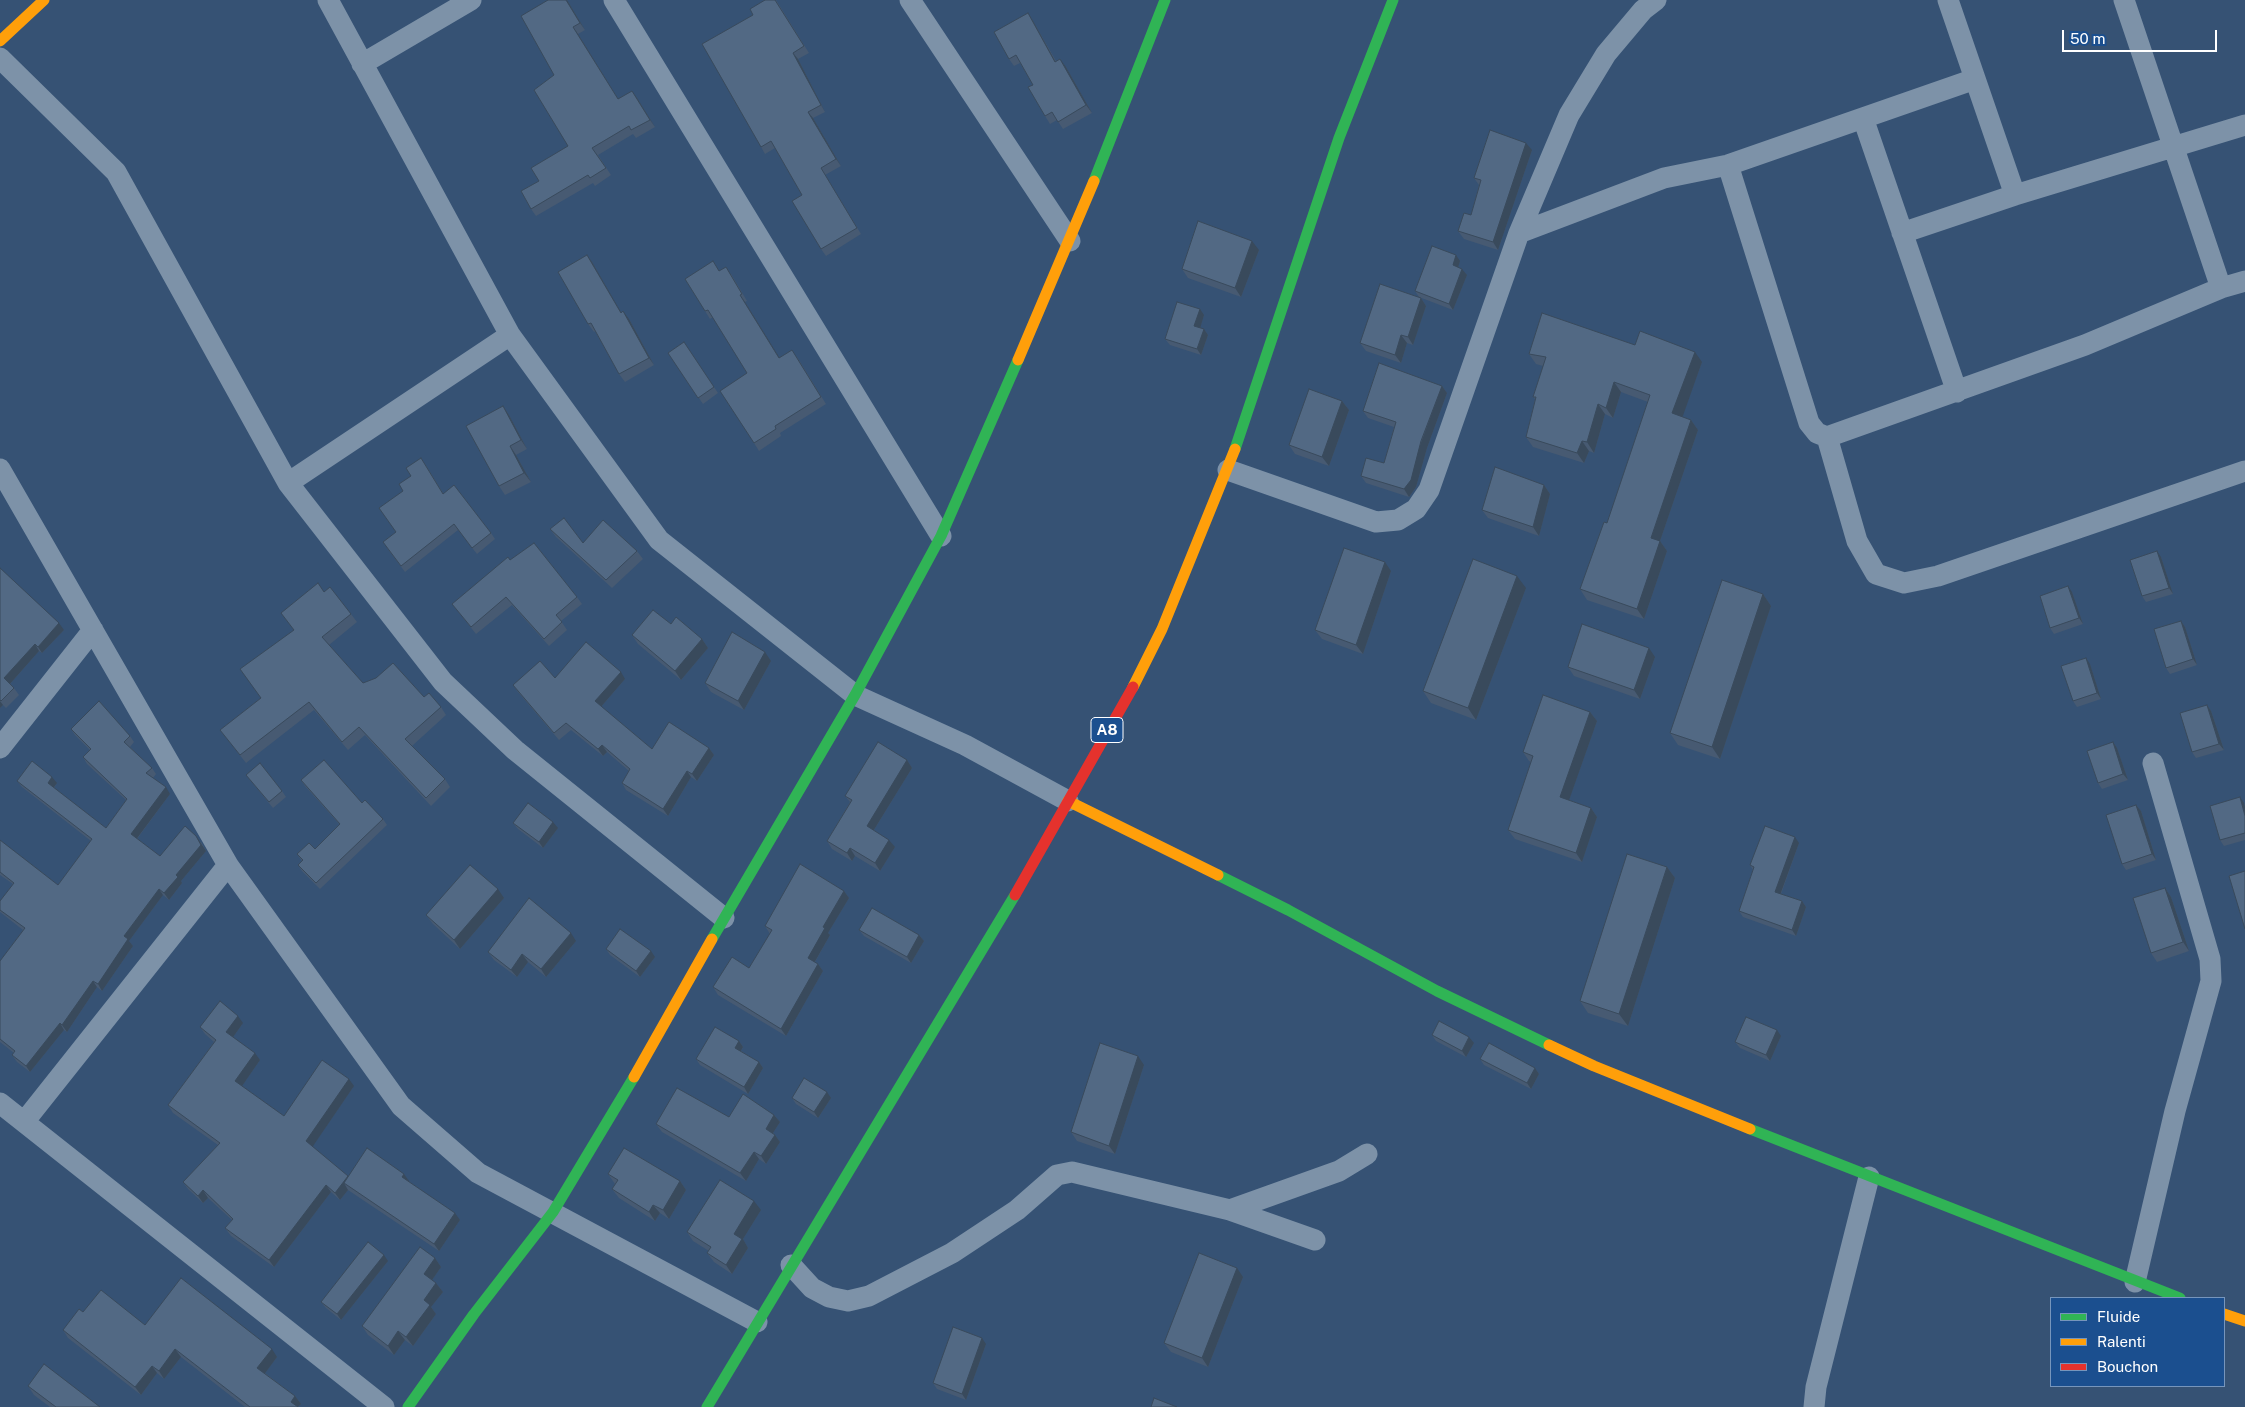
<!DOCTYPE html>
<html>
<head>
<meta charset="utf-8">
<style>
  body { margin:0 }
  #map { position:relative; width:2245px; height:1407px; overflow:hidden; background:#365274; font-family:"Public Sans",sans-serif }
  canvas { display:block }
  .legend { position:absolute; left:2050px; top:1297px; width:175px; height:90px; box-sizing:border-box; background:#1b4f8f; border:1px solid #7695bc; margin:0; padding:6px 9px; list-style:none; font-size:15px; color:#fff }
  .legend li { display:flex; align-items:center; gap:10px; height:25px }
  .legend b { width:25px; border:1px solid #7695bc }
  .scale { position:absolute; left:2062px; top:30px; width:155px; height:22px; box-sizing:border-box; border:2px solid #fff; border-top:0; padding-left:6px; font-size:15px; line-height:18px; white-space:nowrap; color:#fff; -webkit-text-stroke:4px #1b4f8f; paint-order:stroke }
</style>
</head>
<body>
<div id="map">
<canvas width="2245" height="1407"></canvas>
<ul class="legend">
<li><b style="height:6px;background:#30b455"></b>Fluide</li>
<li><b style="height:6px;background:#ff9f0a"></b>Ralenti</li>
<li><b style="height:6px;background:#e5322d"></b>Bouchon</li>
</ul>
<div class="scale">50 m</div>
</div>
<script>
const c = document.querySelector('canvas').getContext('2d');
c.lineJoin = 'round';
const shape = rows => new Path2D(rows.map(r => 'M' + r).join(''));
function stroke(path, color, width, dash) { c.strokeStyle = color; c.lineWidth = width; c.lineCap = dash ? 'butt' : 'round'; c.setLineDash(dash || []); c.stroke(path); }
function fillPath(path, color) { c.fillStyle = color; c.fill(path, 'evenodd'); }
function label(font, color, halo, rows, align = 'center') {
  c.font = font + ' "Public Sans",sans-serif'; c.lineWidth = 4; c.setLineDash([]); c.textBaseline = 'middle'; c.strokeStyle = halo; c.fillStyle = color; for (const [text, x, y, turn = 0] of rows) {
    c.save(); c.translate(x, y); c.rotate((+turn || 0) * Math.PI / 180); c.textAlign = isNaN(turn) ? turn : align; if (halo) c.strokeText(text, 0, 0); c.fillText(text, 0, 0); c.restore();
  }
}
stroke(shape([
  [328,0,510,335,659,540,855,695,965,745,1068,801],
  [614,0,941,536],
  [910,0,1070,241],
  [1948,0,2015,195],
  [2124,0,2221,288],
  [0,58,116,172,288,483,443,682,515,750,724,918],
  [362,64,471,0],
  [1863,118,1957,392],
  [1728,165,1809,423,1817,433,1827,437,2085,345,2221,288,2245,281],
  [1519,233,1664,178,1728,165,1975,79],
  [1902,233,2015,195,2245,125],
  [1827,437,1857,541,1876,574,1904,583,1938,576,2245,471],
  [0,469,228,865,401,1106,478,1173,757,1322],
  [1228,470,1376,522,1398,520,1416,509,1429,490,1519,233,1569,115,1606,54,1643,10,1656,0],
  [288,483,510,335],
  [0,748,93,630],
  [0,1103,384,1407],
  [24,1122,228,865],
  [1230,1210,1339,1171,1367,1154],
  [791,1265,812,1288,829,1297,848,1301,869,1296,952,1253,1017,1210,1057,1175,1072,1172,1230,1210,1315,1240],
  [2135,1282,2175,1111,2211,981,2210,959,2153,763],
  [1814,1407,1816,1387,1869,1177]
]), '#7d92a8', 21);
stroke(shape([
  [1094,181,1165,0],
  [1235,449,1339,138,1393,0],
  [1218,875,1288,910,1437,991,1549,1045],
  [712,939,855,695,941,536,1018,360],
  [1750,1129,2180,1298],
  [408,1407,474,1314,553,1212,634,1077],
  [707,1407,1015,895]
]), '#30b455', 11);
stroke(shape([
  [0,41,44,0],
  [1018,360,1094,181],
  [1133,687,1162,629,1235,449],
  [1068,801,1218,875],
  [1549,1045,1594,1066,1750,1129],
  [634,1077,712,939],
  [2224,1314,2245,1321]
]), '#ff9f0a', 11);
stroke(shape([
  [1015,895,1133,687]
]), '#e5322d', 11);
fillPath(shape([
  [567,0,585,30,578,34,618,99,637,98,655,127,636,138,633,134,598,155,611,175,595,186,593,183,536,216,531,209,539,181,568,146,554,75],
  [776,0,809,53,798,59,825,112,813,118,841,166,825,175,861,234,826,256,821,249,802,195,775,148,765,154,761,147],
  [1028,13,1033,21,1056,61,1066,67,1092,113,1063,129,1057,120,1050,124,1045,116,1033,85,1020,63,1014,66,1009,59],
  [1532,150,1498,250,1464,239,1458,231,1471,215,1479,185,1474,178],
  [1259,250,1241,297,1188,278,1182,269],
  [587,255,592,262,621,313,629,319,654,365,625,382,619,374,595,331,594,332,588,324],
  [1460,261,1458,267,1467,275,1453,310,1419,297,1415,291],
  [720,271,731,274,747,301,745,302,779,358,797,357,826,404,780,433,781,436,759,451,754,443,747,373,713,317,710,319,705,311],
  [1421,298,1426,306,1413,345,1407,343,1401,363,1366,351,1360,343],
  [1204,315,1200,328,1204,329,1208,335,1201,355,1170,345,1165,339],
  [684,342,718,393,703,404,668,353],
  [1635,345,1702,362,1682,417,1691,420,1698,430,1660,541,1667,551,1644,619,1587,600,1580,589,1607,523,1648,402,1621,392,1613,418,1605,414,1594,453,1589,451,1584,463,1533,447,1526,437,1535,399,1533,397,1543,366,1536,364,1529,354],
  [1442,386,1447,393,1427,448,1416,487,1409,497,1366,483,1361,476,1384,463,1394,427,1368,418,1363,411],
  [1342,401,1349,410,1329,466,1295,454,1289,445],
  [503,406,509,415,527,449,516,455,531,482,505,495,499,486],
  [425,464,443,493,491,533,495,539,477,554,458,530,405,572,387,548,396,532,403,491,411,476],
  [1544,485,1550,494,1539,536,1488,518,1482,510],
  [550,529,583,543,637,551,643,559,612,588,556,537],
  [2161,557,2173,594,2146,602,2142,596],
  [510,560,577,597,582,604,561,621,567,630,549,646,512,605,476,634,452,604],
  [0,568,64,630,42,653,39,651,10,684,14,688,19,695,6,708,3,705,0,708],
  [1391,571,1363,654,1322,639,1315,630],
  [1526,588,1476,720,1431,703,1423,691],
  [324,592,351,614,357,622,329,645,363,683,424,697,441,707,446,715,412,746,445,779,450,787,431,806,365,735,348,750,314,710,246,763,220,730,261,698,294,630,281,613],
  [2072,592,2083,624,2054,634,2050,628],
  [1763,594,1771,606,1720,759,1678,745,1670,733],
  [2181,621,2185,627,2197,665,2170,674,2166,668],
  [671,624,702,639,708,648,681,680,638,644,632,635],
  [1655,657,1640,699,1574,676,1568,667],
  [771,661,744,710,711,692,705,683],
  [2090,664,2101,699,2077,707,2073,701],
  [555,678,625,679,601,707,652,749,709,748,714,755,697,781,691,777,668,816,626,790,622,783,629,771,607,752,603,756,571,730,559,740,518,692,513,685],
  [2207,705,2211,711,2224,750,2196,758,2192,752],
  [1590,712,1597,721,1569,800,1591,808,1597,817,1582,862,1515,839,1508,830,1531,762,1529,761,1523,752],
  [71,729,130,736,134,742,130,747,152,768,156,774,153,778,170,794,137,839,160,856,201,842,206,851,181,881,182,883,169,900,163,895,129,941,133,946,102,991,97,987,67,1032,64,1030,30,1072,17,1062,12,1055,14,1053,0,1042,0,961,23,930,0,912,0,901,13,884,0,875,0,840,58,885,91,841,22,787,17,781,57,783,54,788,106,828,126,800,87,764,83,757,90,750,75,735],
  [2113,742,2117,748,2128,780,2102,789,2098,783],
  [907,760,912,768,874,830,895,847,880,871,855,856,852,861,832,849,827,841,850,802,845,796],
  [246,775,282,791,286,797,273,808],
  [301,780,362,803,383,819,387,825,320,889,302,871,298,865,302,861,297,854,315,849,340,825,305,786],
  [2244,803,2245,807,2245,840,2224,846,2220,840],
  [2136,805,2141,811,2156,860,2126,870,2122,864],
  [513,823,558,828,543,848,518,829],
  [1799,843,1781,894,1802,901,1806,907,1796,936,1743,917,1739,911,1753,870,1750,865],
  [1667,867,1675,878,1628,1026,1588,1013,1580,1001],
  [2165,888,2171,897,2189,951,2157,962,2151,953],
  [844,891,849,898,828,933,830,935,815,962,818,964,823,971,786,1036,718,995,713,987,749,968,770,934,765,926],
  [504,898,460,949,433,924,426,915],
  [859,930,919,935,924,941,911,963,864,936],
  [576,941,546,977,528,962,517,977,494,960,488,952],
  [606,949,655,957,640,977,610,955],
  [243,1023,233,1037,260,1060,242,1086,284,1116,354,1086,312,1147,348,1176,404,1174,409,1182,460,1220,439,1251,348,1190,340,1200,331,1192,274,1267,231,1236,225,1228,232,1220,208,1198,203,1203,188,1189,183,1182,218,1145,173,1113,168,1105,214,1042,205,1034,200,1027],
  [1432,1035,1474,1043,1466,1057,1436,1041],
  [1781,1036,1770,1061,1740,1048,1735,1042],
  [739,1041,743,1047,741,1051,759,1062,763,1068,748,1094,700,1065,696,1059],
  [1480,1059,1535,1068,1539,1074,1531,1089,1484,1065],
  [1144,1065,1115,1154,1077,1141,1071,1132],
  [792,1098,831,1098,818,1118,796,1104],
  [774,1115,780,1122,773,1133,775,1135,780,1142,766,1164,759,1159,746,1181,662,1132,656,1124,729,1117],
  [608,1174,680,1181,686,1190,669,1219,660,1213,655,1221,619,1198,612,1189,615,1184],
  [761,1210,743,1239,748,1248,732,1274,714,1262,707,1253,709,1251,693,1241,687,1232],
  [435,1258,441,1267,432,1280,436,1283,443,1292,431,1307,436,1314,413,1346,405,1340,394,1355,368,1335,362,1326],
  [388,1261,341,1320,326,1308,321,1302],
  [1243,1277,1208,1367,1171,1352,1164,1343],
  [83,1312,145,1325,277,1357,265,1373,295,1396,301,1404,298,1407,245,1407,181,1357,164,1379,157,1373,141,1395,68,1338,63,1330],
  [986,1344,966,1400,937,1389,933,1383],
  [28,1386,100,1407,50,1407,34,1395]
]), '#475a72');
fillPath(shape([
  [566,0,567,0,585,30,580,23],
  [1028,13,1033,21,1060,70,1055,62],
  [573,27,578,34,623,107],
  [793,53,798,59,825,112,821,105],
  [1060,59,1066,67,1092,113,1086,105],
  [632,91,637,98,655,127,650,120],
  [808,112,813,118,841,166,836,159],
  [1526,143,1532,150,1498,250,1493,242],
  [1252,241,1259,250,1241,297,1235,288],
  [587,255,592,262,626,321,621,313],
  [1456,255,1460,261,1457,271,1453,265],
  [1462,269,1467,275,1453,310,1449,304],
  [740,295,745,302,784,365,779,358],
  [1421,298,1426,306,1413,345,1408,337],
  [1200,309,1204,315,1199,332,1194,326],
  [623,311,629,319,654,365,649,358],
  [1204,329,1208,335,1201,355,1197,349],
  [1401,335,1407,343,1401,363,1395,355],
  [1695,352,1702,362,1680,424,1672,413],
  [1614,382,1621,392,1613,418,1606,408],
  [1442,386,1447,393,1427,448,1416,487,1409,497,1404,489],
  [1342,401,1349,410,1329,466,1322,457],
  [1598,404,1605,414,1594,453,1587,442],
  [503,406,509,415,527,449,521,440],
  [1691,420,1698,430,1660,541,1667,551,1644,619,1637,609,1651,538],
  [1582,441,1589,451,1584,463,1577,453],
  [510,446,516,455,531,482,524,473],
  [1544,485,1550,494,1539,536,1533,527],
  [2157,551,2161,557,2173,594,2169,588],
  [1385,562,1391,571,1363,654,1356,645],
  [1517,576,1526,588,1476,720,1468,708],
  [2068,586,2072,592,2083,624,2079,618],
  [1763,594,1771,606,1720,759,1712,747],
  [2181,621,2185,627,2197,665,2193,659],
  [59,623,64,630,42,653,38,647],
  [702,639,708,648,681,680,675,671],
  [35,644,39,651,9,685,4,678],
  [1649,648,1655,657,1640,699,1634,690],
  [765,652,771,661,744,710,738,701],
  [2086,658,2090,664,2101,699,2097,693],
  [621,672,625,679,600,708,595,701],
  [0,701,3,705,0,708],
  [2207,705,2211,711,2224,750,2219,744],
  [1590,712,1597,721,1567,806,1560,797],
  [2113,742,2117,748,2128,780,2123,774],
  [602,745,607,752,603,756,598,749],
  [709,748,714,755,697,781,692,774],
  [907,760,912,768,872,833,867,826],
  [687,771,691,777,668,816,663,809],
  [52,777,57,783,52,790,48,783],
  [166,787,170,794,135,841,131,834],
  [2240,797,2244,803,2245,807,2245,816],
  [2136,805,2141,811,2156,860,2152,854],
  [1591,808,1597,817,1582,862,1576,853],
  [553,822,558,828,543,848,539,842],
  [196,836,206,851,181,881,182,883,169,900,164,893,176,875],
  [1795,837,1799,843,1779,898,1775,892],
  [889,840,895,847,880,871,875,863],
  [850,848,855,856,852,861,847,853],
  [1667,867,1675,878,1628,1026,1619,1014],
  [2165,888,2171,897,2189,951,2183,942],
  [159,889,163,895,129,941,133,946,102,991,98,984,124,936],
  [498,889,504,898,460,949,454,940],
  [844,891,849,898,828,933,830,935,813,965,808,958,823,927],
  [1802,901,1806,907,1796,936,1792,930],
  [571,933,576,941,546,977,541,969],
  [919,935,924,941,911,963,907,957],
  [651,951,655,957,640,977,636,971],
  [522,954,528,962,517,977,511,970],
  [818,964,823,971,786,1036,781,1029],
  [93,981,97,987,67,1032,62,1025],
  [238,1016,243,1023,231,1040,226,1032],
  [60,1023,64,1030,30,1072,26,1066],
  [1777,1030,1781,1036,1770,1061,1766,1055],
  [1469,1037,1474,1043,1466,1057,1462,1051],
  [739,1041,743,1047,739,1054,735,1048],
  [255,1053,260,1060,240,1089,235,1081],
  [1138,1056,1144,1065,1115,1154,1109,1146],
  [759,1062,763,1068,748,1094,744,1087],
  [1535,1068,1539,1074,1531,1089,1527,1083],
  [349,1079,354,1086,311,1149,306,1141],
  [827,1092,831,1098,818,1118,814,1112],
  [774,1115,780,1122,771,1136,766,1129],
  [775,1135,780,1142,766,1164,761,1156],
  [754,1152,759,1159,746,1181,740,1173],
  [404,1174,409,1181,407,1184,402,1177],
  [348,1176,344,1183,348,1190,340,1200,335,1193],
  [680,1181,686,1190,669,1219,663,1210],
  [326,1185,331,1192,274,1267,269,1260],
  [203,1190,208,1198,203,1203,198,1196],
  [754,1201,761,1210,743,1239,748,1248,732,1274,726,1265,734,1234],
  [653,1205,660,1213,655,1221,649,1212],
  [455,1213,460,1220,439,1251,434,1244],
  [384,1255,388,1261,341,1320,337,1314],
  [435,1258,441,1267,430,1283,424,1274],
  [1237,1268,1243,1277,1208,1367,1202,1358],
  [436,1283,443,1292,431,1307,436,1314,413,1346,406,1337,424,1300],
  [398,1331,405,1340,394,1355,388,1346],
  [982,1338,986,1344,966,1400,962,1394],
  [175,1349,181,1357,164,1379,159,1371],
  [272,1349,277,1357,263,1376,257,1368],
  [152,1366,157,1373,141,1395,135,1387],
  [295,1396,301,1404,298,1407,291,1402]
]), '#394a5c');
const building = shape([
  [548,0,566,0,580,23,573,27,618,99,632,91,650,120,631,130,629,126,592,148,606,168,590,178,588,175,531,209,521,191,539,181,531,168,568,146,534,90,554,75,521,16,548,0],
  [765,0,775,0,804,46,793,53,821,105,808,112,836,159,821,168,857,228,821,249,792,201,802,195,771,141,761,147,702,44,753,15,750,9,765,0],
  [1028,13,1055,62,1060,59,1086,105,1058,122,1052,112,1045,116,1028,87,1033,85,1016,55,1009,59,994,32,1028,13],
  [1490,130,1526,143,1493,242,1458,231,1464,213,1471,215,1481,180,1474,178,1490,130],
  [1198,221,1252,241,1235,288,1182,269,1198,221],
  [1432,246,1456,255,1453,265,1462,269,1449,304,1415,291,1432,246],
  [587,255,621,313,623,311,649,358,619,374,591,323,588,324,558,272,587,255],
  [713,261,719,271,726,267,742,294,740,295,779,358,792,350,821,397,775,426,776,429,754,443,720,391,747,373,708,310,705,311,685,279,713,261],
  [1380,284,1421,298,1408,337,1401,335,1395,355,1360,343,1380,284],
  [1177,302,1200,309,1194,326,1204,329,1197,349,1165,339,1177,302],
  [1542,313,1635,345,1640,331,1695,352,1672,413,1691,420,1651,538,1660,541,1637,609,1580,589,1604,522,1607,523,1650,395,1614,382,1606,408,1598,404,1587,442,1582,441,1577,453,1526,437,1536,397,1533,397,1546,357,1529,354,1542,313],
  [684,342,714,387,698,398,668,353,684,342],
  [1379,363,1442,386,1421,441,1411,480,1404,489,1361,476,1366,458,1384,463,1396,422,1363,411,1379,363],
  [1309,389,1342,401,1322,457,1289,445,1309,389],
  [503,406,521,440,510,446,524,473,499,486,466,426,503,406],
  [421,458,443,494,454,485,491,533,472,548,454,524,401,566,383,542,396,532,379,508,403,491,399,484,411,476,406,468,421,458],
  [1495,467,1544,485,1533,527,1482,510,1495,467],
  [564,518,583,543,603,520,637,551,606,580,550,529,564,518],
  [534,543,577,597,556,615,562,622,544,639,506,597,471,627,452,604,508,557,510,560,534,543],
  [1344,548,1385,562,1356,645,1315,630,1344,548],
  [2157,551,2169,588,2142,596,2130,560,2157,551],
  [1473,559,1517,576,1468,708,1423,691,1473,559],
  [0,568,59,623,38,647,35,644,4,678,14,688,1,701,0,700,0,568],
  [1722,580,1763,594,1712,747,1670,733,1722,580],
  [318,583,324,592,330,587,351,614,322,637,363,683,376,678,393,663,424,697,429,693,441,707,405,739,445,779,426,798,359,727,342,742,309,702,240,755,220,730,261,698,240,669,294,630,281,613,318,583],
  [2068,586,2079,618,2050,628,2040,596,2068,586],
  [653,610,671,624,676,617,702,639,675,671,632,635,653,610],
  [2181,621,2193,659,2166,668,2154,629,2181,621],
  [1582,624,1649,648,1634,690,1568,667,1582,624],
  [732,632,765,652,738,701,705,683,732,632],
  [586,642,621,672,595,701,652,749,669,722,709,748,692,774,687,771,663,809,622,783,630,769,602,745,598,749,566,723,554,733,513,685,540,661,555,678,586,642],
  [2086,658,2097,693,2073,701,2061,666,2086,658],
  [1543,695,1590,712,1560,797,1591,808,1576,853,1508,830,1533,756,1523,752,1543,695],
  [99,701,130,736,124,742,152,768,146,773,166,787,131,834,160,856,185,826,196,836,201,845,176,875,178,877,164,893,159,889,124,936,128,939,98,984,93,981,62,1025,60,1023,26,1066,12,1055,15,1051,0,1039,0,961,25,928,0,910,0,901,14,883,0,872,0,840,58,885,92,839,17,781,32,761,52,777,48,783,106,828,127,799,83,757,91,749,71,729,99,701],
  [2207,705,2219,744,2192,752,2180,713,2207,705],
  [878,742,907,760,867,826,889,840,875,863,850,848,847,853,827,841,852,800,845,796,878,742],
  [2113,742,2123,774,2098,783,2087,751,2113,742],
  [324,760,362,803,365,800,383,819,316,883,298,865,303,860,297,854,309,843,315,849,340,824,301,780,324,760],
  [260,763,282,791,269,802,246,775,260,763],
  [2240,797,2245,816,2245,833,2220,840,2210,806,2240,797],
  [528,803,553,822,539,842,513,823,528,803],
  [2136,805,2152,854,2122,864,2106,815,2136,805],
  [1765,826,1795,837,1775,892,1802,901,1792,930,1739,911,1754,867,1750,865,1765,826],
  [1627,854,1667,867,1619,1014,1580,1001,1627,854],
  [800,864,844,891,823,927,825,928,808,958,818,964,781,1029,713,987,732,957,749,968,772,930,765,926,800,864],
  [470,865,498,889,454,940,426,915,470,865],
  [2245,871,2245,929,2229,876,2245,871],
  [2165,888,2183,942,2151,953,2133,898,2165,888],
  [529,898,571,933,541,969,522,954,511,970,488,952,529,898],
  [872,908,919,935,907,957,859,930,872,908],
  [620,929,651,951,636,971,606,949,620,929],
  [220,1001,238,1016,226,1032,255,1053,235,1081,284,1116,322,1060,349,1079,306,1141,348,1176,335,1193,326,1185,269,1260,225,1228,233,1219,203,1190,198,1196,183,1182,220,1143,168,1105,216,1040,200,1027,220,1001],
  [1746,1017,1777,1030,1766,1055,1735,1042,1746,1017],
  [1439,1021,1469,1037,1462,1051,1432,1035,1439,1021],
  [715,1027,739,1041,735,1048,759,1062,744,1087,696,1059,715,1027],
  [1100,1043,1138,1056,1109,1146,1071,1132,1100,1043],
  [1489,1043,1535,1068,1527,1083,1480,1059,1489,1043],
  [804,1078,827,1092,814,1112,792,1098,804,1078],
  [677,1088,729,1117,743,1094,774,1115,766,1129,775,1135,761,1156,754,1152,740,1173,656,1124,677,1088],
  [367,1148,404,1174,402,1177,455,1213,434,1244,344,1183,367,1148],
  [624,1148,680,1181,663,1210,653,1205,649,1212,612,1189,618,1180,608,1174,624,1148],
  [720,1180,754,1201,734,1234,742,1239,726,1265,707,1253,711,1247,687,1232,720,1180],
  [368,1242,384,1255,337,1314,321,1302,368,1242],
  [420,1247,435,1258,424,1274,436,1283,424,1300,430,1305,406,1337,398,1331,388,1346,362,1326,420,1247],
  [1199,1253,1237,1268,1202,1358,1164,1343,1199,1253],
  [181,1278,272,1349,257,1368,295,1396,291,1402,298,1407,250,1407,175,1349,159,1371,152,1366,135,1387,63,1330,79,1309,83,1312,101,1290,145,1325,181,1278],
  [953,1327,982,1338,962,1394,933,1383,953,1327],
  [44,1364,100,1407,56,1407,28,1386,44,1364],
  [1154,1398,1177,1407,1151,1407,1154,1398]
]);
fillPath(building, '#526984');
stroke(building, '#394a5c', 1);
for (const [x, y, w] of [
  [1107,730,32]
]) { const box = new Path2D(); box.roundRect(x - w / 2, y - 12.5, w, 25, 4); c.fillStyle = '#1b4f8f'; c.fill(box); stroke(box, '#fff', 1); }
label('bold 15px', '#fff', null, [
  ["A8",1107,730]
]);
</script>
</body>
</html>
